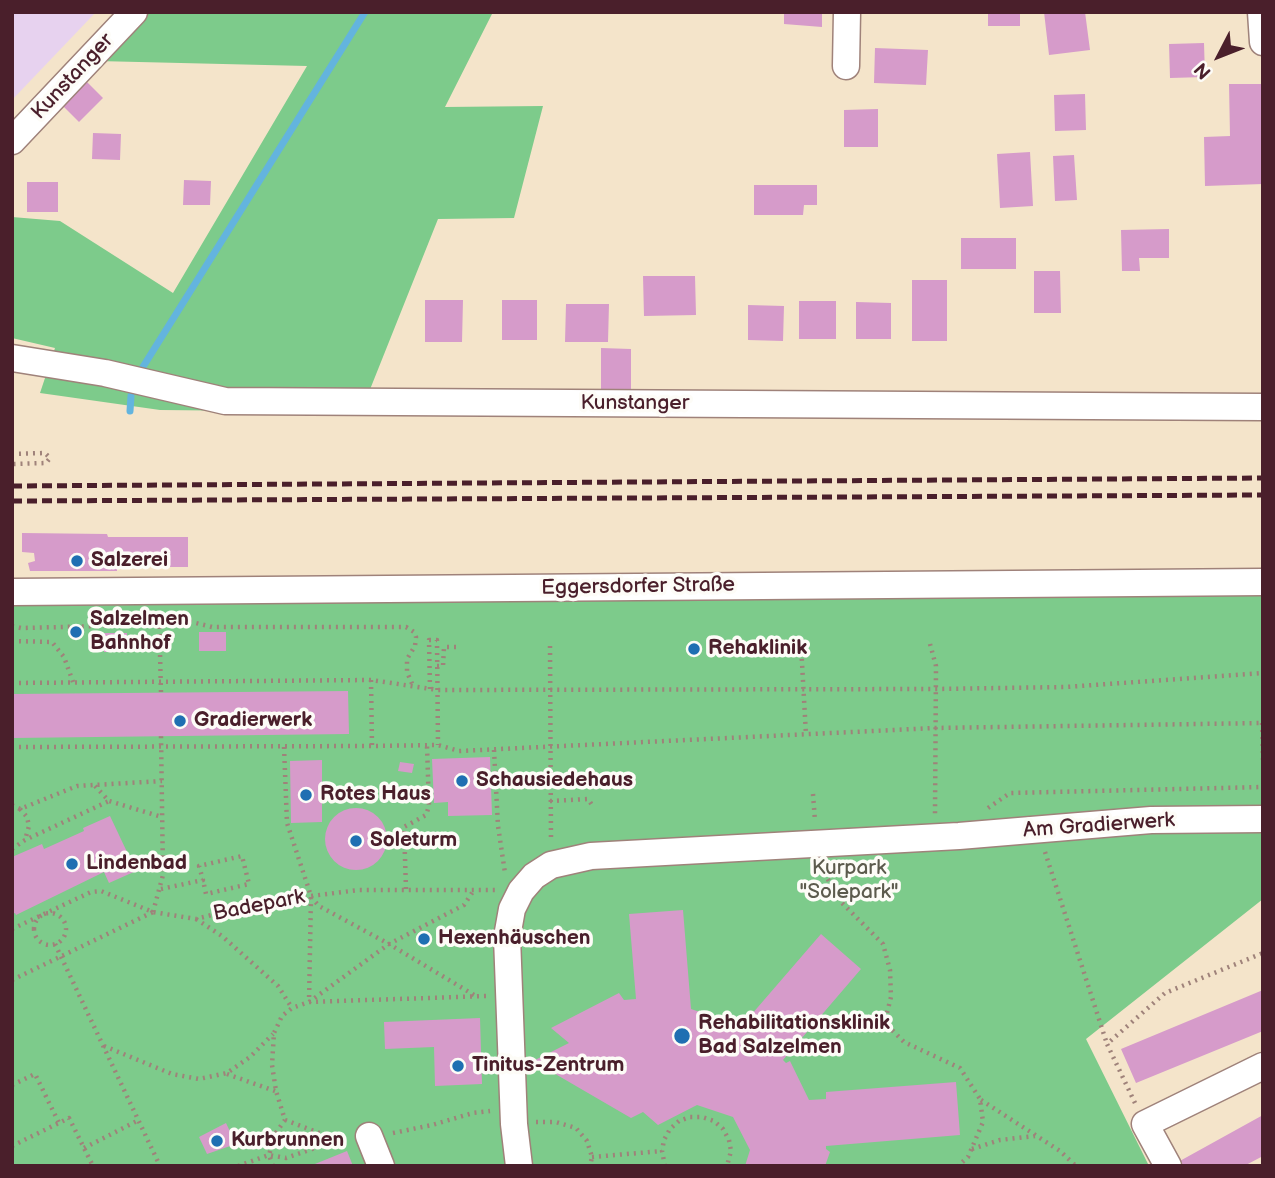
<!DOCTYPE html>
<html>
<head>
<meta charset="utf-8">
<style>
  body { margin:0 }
  #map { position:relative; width:1275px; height:1178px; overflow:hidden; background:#f4e4ca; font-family:"Balsamiq Sans",sans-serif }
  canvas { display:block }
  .frame { position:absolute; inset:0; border:14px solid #4a1f2b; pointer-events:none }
  .north { position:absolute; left:1184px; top:21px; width:70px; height:70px; -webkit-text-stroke:5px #fdfcf7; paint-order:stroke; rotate:228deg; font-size:19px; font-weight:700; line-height:28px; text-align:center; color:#4a1f2b }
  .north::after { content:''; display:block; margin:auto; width:24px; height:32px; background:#4a1f2b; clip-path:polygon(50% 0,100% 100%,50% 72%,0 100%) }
</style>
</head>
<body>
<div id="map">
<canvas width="1275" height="1178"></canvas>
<div class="frame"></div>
<div class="north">N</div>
</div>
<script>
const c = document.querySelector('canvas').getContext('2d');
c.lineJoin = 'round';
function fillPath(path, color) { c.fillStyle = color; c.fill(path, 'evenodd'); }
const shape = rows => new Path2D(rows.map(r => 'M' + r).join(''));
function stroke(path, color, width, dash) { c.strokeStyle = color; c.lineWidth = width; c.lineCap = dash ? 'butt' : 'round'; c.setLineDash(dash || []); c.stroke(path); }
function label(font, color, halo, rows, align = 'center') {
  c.font = font + ' "Balsamiq Sans",sans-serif'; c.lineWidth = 7; c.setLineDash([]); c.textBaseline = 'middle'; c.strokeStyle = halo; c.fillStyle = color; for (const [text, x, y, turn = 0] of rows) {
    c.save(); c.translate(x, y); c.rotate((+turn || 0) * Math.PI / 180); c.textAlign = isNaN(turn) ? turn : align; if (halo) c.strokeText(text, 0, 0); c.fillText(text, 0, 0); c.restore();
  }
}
fillPath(shape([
  [12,12,96,12,12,100]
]), '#e7d2ef');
fillPath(shape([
  [144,12,493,12,445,107,543,106,514,218,438,219,361,412,160,410,40,393,55,348,12,338,12,217,60,221,173,293,307,66,97,61],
  [1263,593,1263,899,1086,1039,1149,1166,12,1166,12,605]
]), '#7dcb8b');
stroke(shape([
  [141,370,365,12],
  [130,411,131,396]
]), '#63b4de', 7);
fillPath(shape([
  [784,12,822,12,822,27,784,24],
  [988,12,1020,12,1020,26,988,26],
  [1044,12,1085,12,1090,50,1049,55],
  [1204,43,1205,77,1170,78,1169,44],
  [875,48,928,50,926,85,874,83],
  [85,80,103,98,79,122,61,104],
  [1229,84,1261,84,1263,184,1205,186,1204,137,1230,136],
  [1085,94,1086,130,1055,131,1054,95],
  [878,109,878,147,844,147,844,110],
  [93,133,121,134,120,160,92,159],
  [1030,152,1033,206,1000,208,997,154],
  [1074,155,1077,200,1055,201,1053,156],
  [184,180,211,181,210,205,183,205],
  [27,182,58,182,58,212,27,212],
  [754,185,817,185,817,205,804,205,803,215,754,215],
  [1169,229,1169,258,1139,258,1140,271,1122,271,1121,230],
  [961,238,1016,238,1016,269,961,269],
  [1034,271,1060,271,1061,313,1034,313],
  [643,276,695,276,696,315,644,316],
  [912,280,947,280,947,341,912,341],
  [425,300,463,300,462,342,425,342],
  [502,300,537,300,537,340,502,340],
  [799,301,836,301,836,339,799,339],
  [856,302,891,303,891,339,856,339],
  [566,304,609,304,608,342,565,342],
  [748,305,784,306,783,341,748,340],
  [601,348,631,349,631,389,601,389],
  [22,533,107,534,108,537,188,537,188,567,117,567,117,571,30,571,28,563,35,561,34,553,22,552],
  [199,632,226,632,226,651,199,651],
  [104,633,127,633,127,652,104,652],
  [348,691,349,734,12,738,12,694],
  [490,757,492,815,448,816,448,802,434,803,432,759],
  [322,760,322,822,291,823,290,761],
  [400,762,414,764,412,773,398,771],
  '325 839a31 31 0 1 1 62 0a31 31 0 1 1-62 0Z',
  [110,816,136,871,109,883,104,872,16,915,15,913,12,914,12,857,42,844,44,849,84,831,83,828],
  [683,910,691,1009,747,1028,750,1026,745,1022,821,934,861,969,783,1060,786,1063,790,1061,809,1100,826,1099,826,1092,956,1082,960,1135,826,1146,826,1149,830,1152,825,1166,745,1166,750,1150,733,1117,697,1105,658,1125,643,1112,631,1118,533,1061,569,1043,551,1028,619,993,624,1000,636,999,629,914],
  [419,933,430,933,430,945,419,945],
  [1263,990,1263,1031,1136,1083,1121,1049],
  [480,1018,482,1084,435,1086,434,1047,385,1049,384,1022],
  [1263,1115,1263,1156,1244,1166,1180,1166,1178,1162],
  [226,1123,236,1144,207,1154,199,1137],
  [347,1151,353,1166,310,1166]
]), '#d69bca');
const minor = shape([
  [1261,12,1263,42],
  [846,66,847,12],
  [12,141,134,12],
  [12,358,105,373,225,401,1263,407],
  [12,592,1263,582],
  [369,1136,381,1166],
  [519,1166,514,1124,507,937,512,909,521,891,534,876,551,865,591,856,959,836,1151,820,1263,819],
  [1168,1166,1145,1124,1263,1066]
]);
stroke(minor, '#9f827a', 29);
stroke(shape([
  [12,454,45,453,50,458,46,463,12,464],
  [159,613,161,693],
  [176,618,212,627,406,627,414,632,416,637,415,646,407,659,407,672,413,686],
  [12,626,21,628,101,626,147,618],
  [12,641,52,642,64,657,73,682],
  [930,644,936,666,935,814],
  [801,645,806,735],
  [550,646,551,841],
  [437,666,443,666,444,647,458,647],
  [371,680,372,746,438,745,459,751,935,728,1263,723],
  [12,683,371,680,438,690,936,689,1066,687,1263,673],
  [430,689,429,640,437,640,438,745],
  [1262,723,1263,760],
  [12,747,372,746],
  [284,747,287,823,311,896,309,1002,487,996],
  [494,750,498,826,505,873],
  [95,786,109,801,162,817],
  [813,794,815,821],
  [550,801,588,799,592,805],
  [12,805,20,809,77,786,162,781],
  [988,808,1010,793,1263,787],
  [20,809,27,817,29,826,25,840],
  [12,849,25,840,109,801],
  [1045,852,1107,1044],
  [821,867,840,901,883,944,890,970,891,997,887,1013,889,1027,904,1042,960,1068,980,1099,983,1122,968,1157,958,1166],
  [161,889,203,880,199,866,242,856,249,884,206,894,203,880],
  [406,889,404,827,426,815,429,806,427,746],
  [311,897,319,906,389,944,464,905,474,890],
  [153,912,163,875,161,736],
  '34 929a16 16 0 1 1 32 0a16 16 0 1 1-32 0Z',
  [196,919,222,936,278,986,292,1008],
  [12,929,91,892,101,891,153,912,196,919,286,896,311,896,359,890,495,890],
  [55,944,160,1166],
  [12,980,153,912],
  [104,1046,172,1074,199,1079,227,1073,250,1057,273,1034],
  [227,1074,275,1091],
  [12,1085,35,1074,59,1123],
  [981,1100,1060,1151,1076,1166],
  [1135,1103,1107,1044,1165,993,1263,953],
  [285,1120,330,1137],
  [536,1122,556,1122,576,1128,587,1141,592,1157,590,1166],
  [393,1133,432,1125,473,1113,490,1111],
  [12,1146,69,1118,93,1166],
  [84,1148,139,1120],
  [972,1149,1000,1140,1035,1136],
  [592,1157,662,1151],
  [238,1166,269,1155,286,1158,312,1149,331,1137,346,1137],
  [273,1166,269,1155,275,1134,285,1120,276,1091,272,1065,274,1033,282,1016,292,1008,309,1002,389,944,474,995],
  [665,1166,662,1151,664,1140,670,1129,679,1121,690,1117,702,1117,714,1121,723,1129,729,1140,731,1151,727,1166]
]), '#9f827a', 4.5, [2, 5]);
stroke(minor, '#fff', 26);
stroke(shape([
  [12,486,1263,478],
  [12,501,1263,495]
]), '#4a1f2b', 5, [10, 5]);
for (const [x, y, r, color] of [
  [77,561,7,"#1f6fb2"],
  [76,632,7,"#1f6fb2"],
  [694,649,7,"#1f6fb2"],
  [180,721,7,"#1f6fb2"],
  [462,781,7,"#1f6fb2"],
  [306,795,7,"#1f6fb2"],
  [356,841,7,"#1f6fb2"],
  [72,864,7,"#1f6fb2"],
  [424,939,7,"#1f6fb2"],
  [682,1036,9,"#1f6fb2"],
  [458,1066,7,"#1f6fb2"],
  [217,1141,7,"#1f6fb2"]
]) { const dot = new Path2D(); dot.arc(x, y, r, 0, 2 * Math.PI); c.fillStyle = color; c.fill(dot); stroke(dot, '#fdfcf7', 2.5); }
label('21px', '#4a1f2b', '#fdfcf7', [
  ["Kunstanger",73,77,-47],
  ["Kunstanger",635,404],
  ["Eggersdorfer Straße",638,587,-1],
  ["Am Gradierwerk",1099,826,-4],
  ["Badepark",259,906,-11]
]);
label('bold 21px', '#4a1f2b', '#fdfcf7', [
  ["Salzerei",91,561],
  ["Salzelmen",90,620],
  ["Bahnhof",90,644],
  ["Rehaklinik",708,649],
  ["Gradierwerk",194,721],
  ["Schausiedehaus",476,781],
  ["Rotes Haus",320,795],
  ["Soleturm",370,841],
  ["Lindenbad",86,864],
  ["Hexenhäuschen",438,939],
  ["Rehabilitationsklinik",698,1024],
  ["Bad Salzelmen",698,1048],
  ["Tinitus-Zentrum",472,1066],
  ["Kurbrunnen",231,1141]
], 'left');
label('21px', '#5c5b4d', '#fdfcf7', [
  ["Kurpark",849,869],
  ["\"Solepark\"",849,893]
]);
</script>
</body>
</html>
